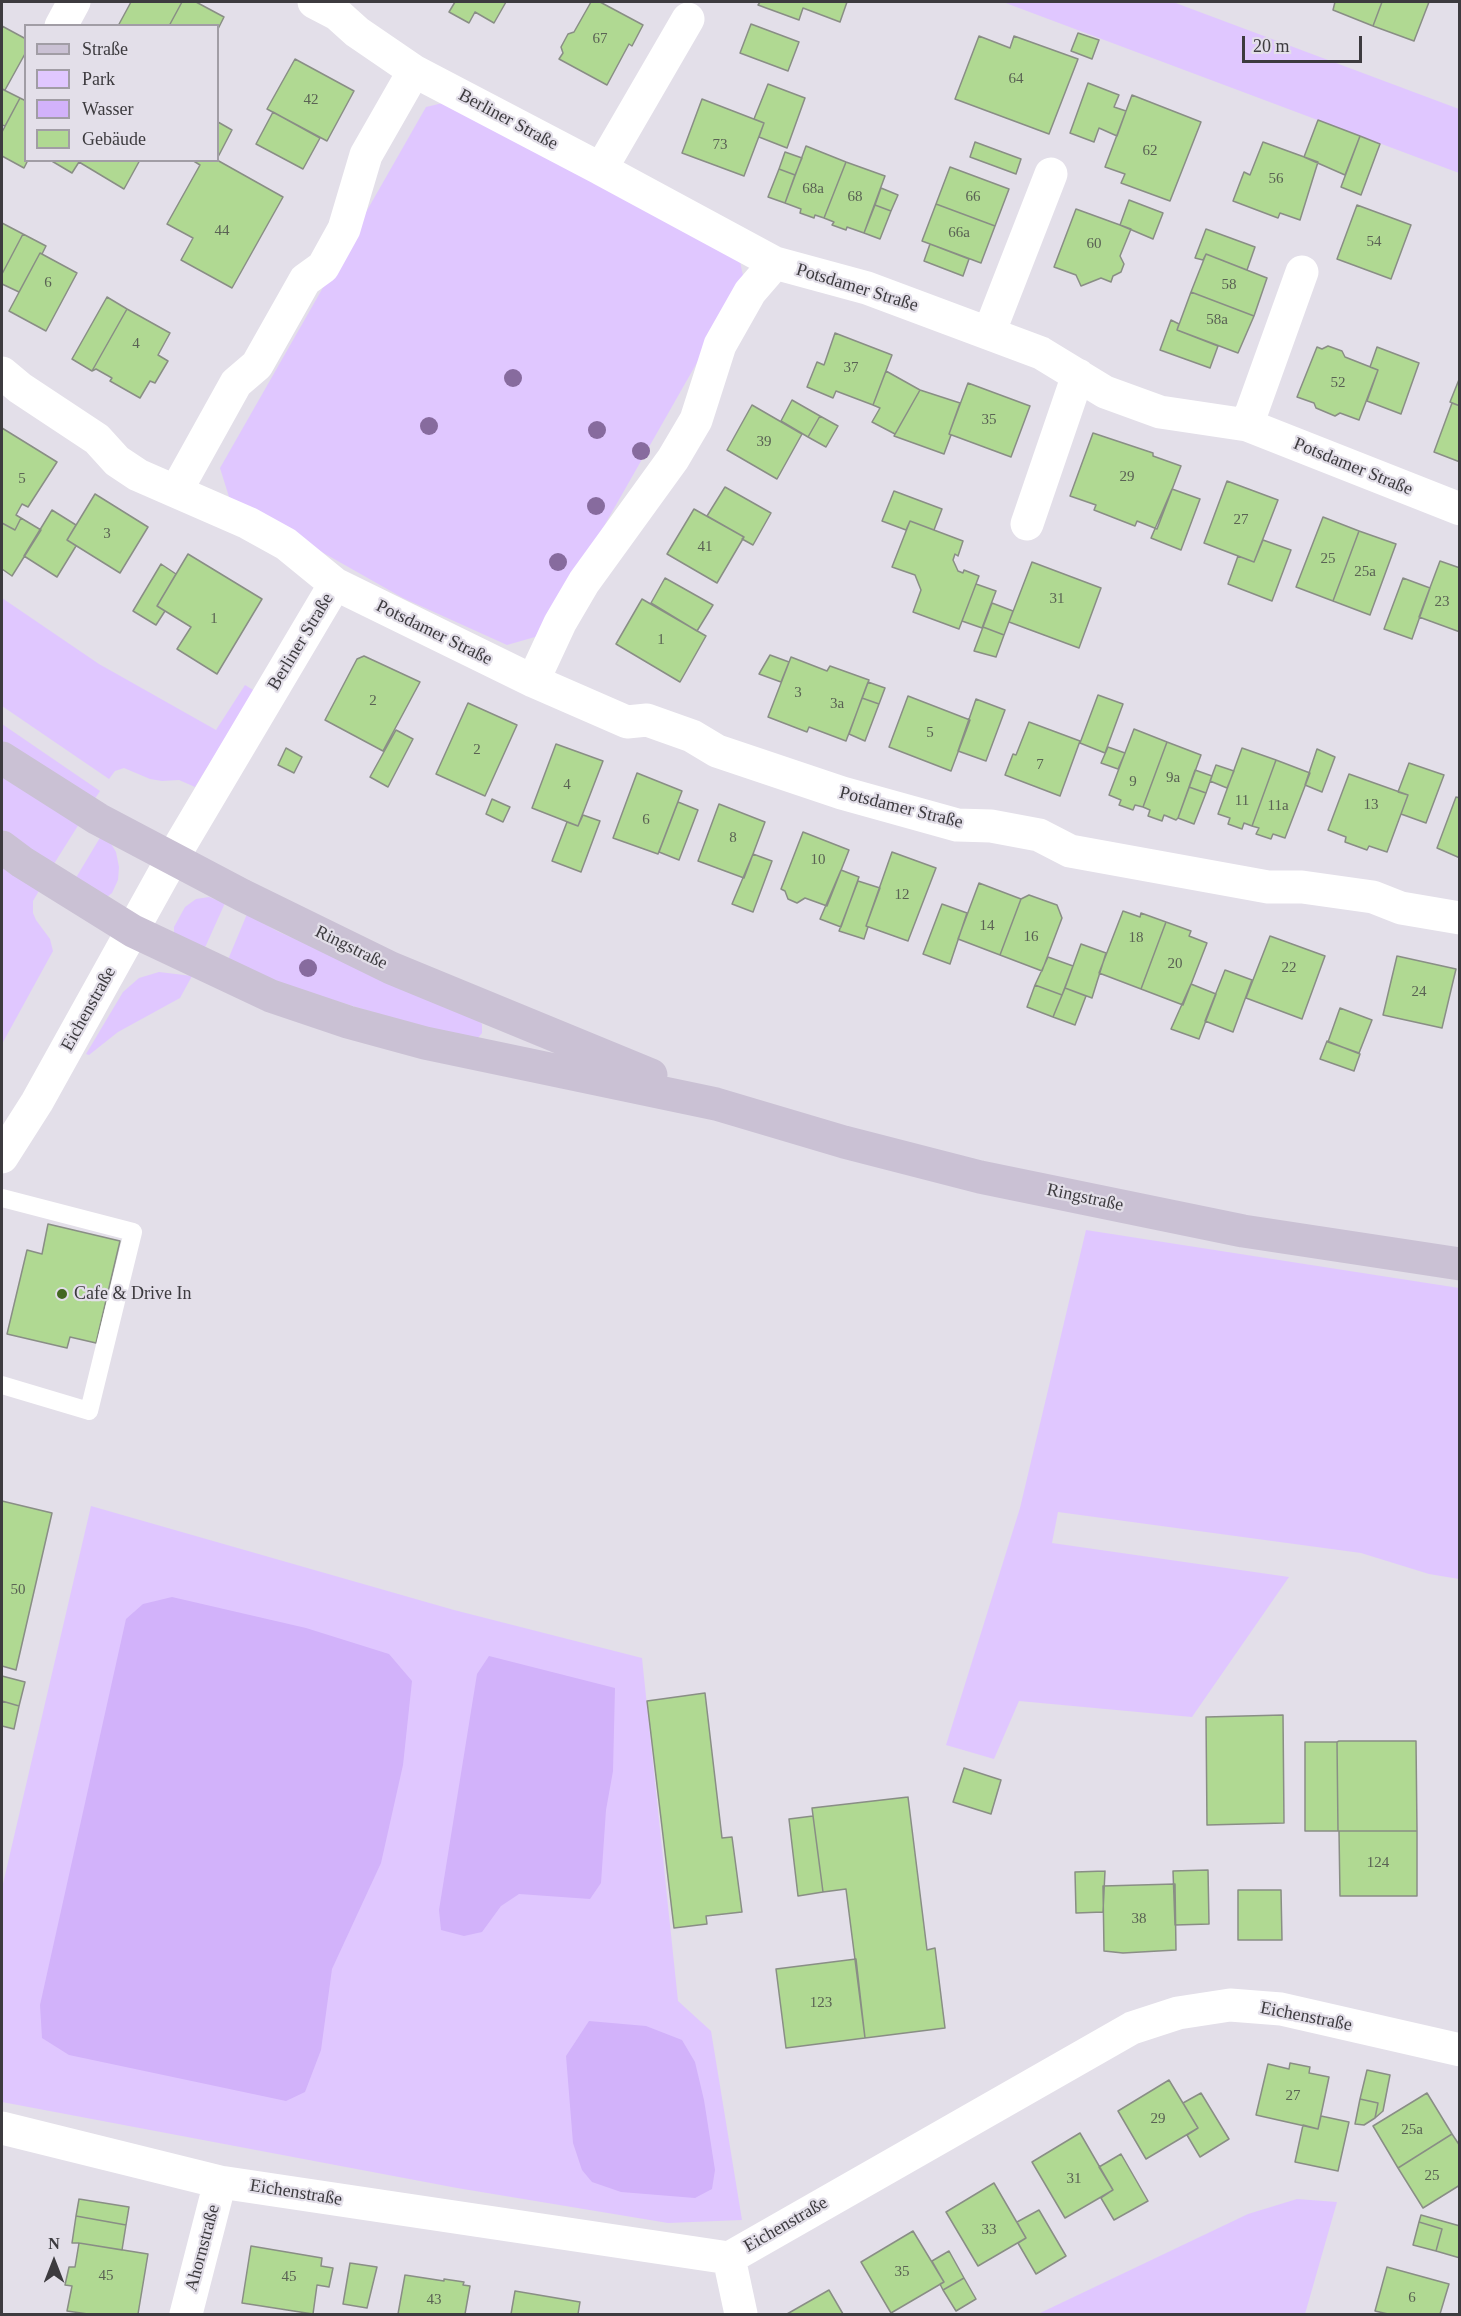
<!DOCTYPE html>
<html>
<head>
<meta charset="utf-8">
<style>
  body { margin:0 }
  #map { position:relative; width:1461px; height:2316px; overflow:hidden; background:#e3dfe9; font-family:"Times New Roman",serif }
  canvas { display:block }
  .frame { position:absolute; inset:0; border:3px solid #3d3b3f; pointer-events:none }
  .legend { position:absolute; left:24px; top:24px; width:195px; height:138px; box-sizing:border-box; background:#e3dfe9; border:2px solid #a19da5; margin:0; padding:8px 10px; list-style:none; font-size:18px; color:#3d3b3f }
  .legend li { display:flex; align-items:center; gap:12px; height:30px }
  .legend b { width:30px; border:2px solid #a19da5 }
  .north { position:absolute; left:24px; top:2232px; width:60px; height:60px; -webkit-text-stroke:4px #e3dfe9; paint-order:stroke; rotate:0deg; font-size:16px; font-weight:700; line-height:24px; text-align:center; color:#3d3b3f }
  .north::after { content:''; display:block; margin:auto; width:21px; height:27px; background:#3d3b3f; clip-path:polygon(50% 0,100% 100%,50% 72%,0 100%) }
  .scale { position:absolute; left:1242px; top:36px; width:120px; height:27px; box-sizing:border-box; border:3px solid #3d3b3f; border-top:0; padding-left:8px; font-size:18px; line-height:21px; white-space:nowrap; color:#3d3b3f; -webkit-text-stroke:4px #e3dfe9; paint-order:stroke }
</style>
</head>
<body>
<div id="map">
<canvas width="1461" height="2316"></canvas>
<div class="frame"></div>
<ul class="legend">
<li><b style="height:8px;background:#cac1d4"></b>Straße</li>
<li><b style="height:16px;background:#e0c7ff"></b>Park</li>
<li><b style="height:16px;background:#d2b2fa"></b>Wasser</li>
<li><b style="height:16px;background:#b0d992"></b>Gebäude</li>
</ul>
<div class="north">N</div>
<div class="scale">20 m</div>
</div>
<script>
const c = document.querySelector('canvas').getContext('2d');
c.lineJoin = 'round';
function fillPath(path, color) { c.fillStyle = color; c.fill(path, 'evenodd'); }
const shape = rows => new Path2D(rows.map(r => 'M' + r).join(''));
function stroke(path, color, width, dash) { c.strokeStyle = color; c.lineWidth = width; c.lineCap = dash ? 'butt' : 'round'; c.setLineDash(dash || []); c.stroke(path); }
function label(font, color, halo, rows, align = 'center') {
  c.font = font + ' "Times New Roman",serif'; c.lineWidth = 4.5; c.setLineDash([]); c.textBaseline = 'middle'; c.strokeStyle = halo; c.fillStyle = color; for (const [text, x, y, turn = 0] of rows) {
    c.save(); c.translate(x, y); c.rotate((+turn || 0) * Math.PI / 180); c.textAlign = isNaN(turn) ? turn : align; if (halo) c.strokeText(text, 0, 0); c.fillText(text, 0, 0); c.restore();
  }
}
fillPath(shape([
  [1003,2,1173,2,1459,109,1459,173],
  [451,101,739,257,744,280,542,635,507,645,403,598,230,500,220,468,426,107],
  [2,598,99,664,216,730,245,685,260,694,248,701,195,787,179,780,162,781,150,779,124,768,115,771,109,779,2,706],
  [2,724,100,791,94,800,2,744],
  [2,777,79,824,52,867,2,831],
  [101,836,110,842,116,852,119,867,118,880,112,893,107,897,74,881],
  [2,864,40,889,33,901,33,913,36,920,50,939,53,951,2,1044],
  [209,897,225,903,203,952,174,935,174,927,185,907,196,899],
  [247,914,277,931,476,1019,482,1024,482,1033,478,1038,449,1035,293,988,227,962],
  [159,972,192,976,180,998,118,1032,89,1055,86,1054,123,992,139,978],
  [1086,1230,1459,1288,1459,1579,1429,1574,1361,1553,1058,1512,1052,1543,1289,1577,1192,1717,1019,1701,994,1759,946,1745,1020,1508],
  [91,1506,454,1610,642,1658,678,2001,711,2031,742,2220,668,2223,457,2188,2,2102,2,1888],
  [1297,2199,1337,2202,1305,2314,1038,2314,1248,2214]
]), '#e0c7ff');
fillPath(shape([
  [172,1597,306,1628,389,1654,412,1681,403,1765,381,1863,332,1969,321,2050,305,2092,286,2101,69,2055,42,2038,40,2005,126,1619,143,1604],
  [489,1656,615,1688,613,1771,606,1810,601,1883,590,1899,519,1894,501,1906,482,1932,464,1936,441,1930,439,1910,477,1674],
  [589,2021,646,2026,682,2040,695,2062,704,2100,715,2170,712,2189,695,2198,621,2192,592,2182,582,2170,573,2143,566,2056]
]), '#d2b2fa');
const building = shape([
  [131,2,182,2,169,26,118,26,131,2],
  [182,2,196,2,224,17,218,29,218,26,169,26,182,2],
  [455,2,506,2,494,23,475,12,469,23,449,12,455,2],
  [591,2,600,2,643,25,632,46,629,44,607,85,559,59,563,53,561,47,568,34,574,32,591,2],
  [760,2,847,2,840,22,803,8,799,20,758,5,760,2],
  [1335,2,1382,2,1373,26,1333,10,1335,2],
  [1382,2,1429,2,1414,41,1373,26,1382,2],
  [751,24,799,42,788,71,740,53,751,24],
  [2,26,26,39,26,52,5,90,2,89,2,26],
  [1078,33,1099,40,1092,59,1071,51,1078,33],
  [979,36,1010,48,1014,36,1078,59,1049,134,955,99,979,36],
  [295,59,354,91,327,141,267,109,295,59],
  [1088,83,1119,95,1114,107,1126,111,1117,136,1099,128,1094,142,1070,133,1088,83],
  [768,84,805,98,787,148,759,137,764,123,754,119,768,84],
  [2,89,20,98,5,126,2,125,2,89],
  [1132,95,1201,122,1170,201,1121,183,1125,174,1105,167,1132,95],
  [20,98,26,101,26,160,28,160,24,168,2,156,2,132,20,98],
  [702,99,764,123,744,176,682,153,702,99],
  [273,112,320,138,303,169,256,144,273,112],
  [1318,120,1360,136,1345,175,1304,157,1318,120],
  [218,122,232,130,218,157,218,122],
  [1360,136,1380,144,1361,195,1341,187,1360,136],
  [975,142,1021,159,1016,174,970,157,975,142],
  [1263,142,1318,162,1300,220,1280,213,1278,218,1233,201,1244,172,1250,175,1263,142],
  [806,146,846,162,824,218,815,215,814,218,800,213,801,209,785,203,806,146],
  [785,152,802,158,795,175,779,169,785,152],
  [50,160,140,160,124,189,79,162,72,173,50,160],
  [192,160,217,160,283,197,232,288,181,260,193,238,167,224,200,165,192,160],
  [846,162,885,176,864,233,847,227,846,230,832,225,834,222,824,218,846,162],
  [950,167,1009,189,995,226,936,204,950,167],
  [779,169,795,175,785,203,768,197,779,169],
  [881,188,898,195,891,211,875,205,881,188],
  [1129,200,1163,213,1153,239,1120,225,1129,200],
  [936,204,995,226,981,263,922,241,936,204],
  [875,205,891,211,880,239,864,233,875,205],
  [1357,205,1411,225,1391,279,1337,259,1357,205],
  [1076,209,1131,229,1120,256,1124,264,1121,272,1113,276,1111,282,1101,278,1081,286,1076,275,1054,267,1076,209],
  [2,223,23,234,2,274,2,223],
  [1206,229,1255,247,1247,270,1206,254,1203,260,1195,258,1206,229],
  [23,234,46,246,42,254,40,253,19,292,2,284,2,274,23,234],
  [930,244,969,259,963,276,924,261,930,244],
  [40,253,77,273,46,331,9,311,40,253],
  [1206,254,1267,278,1254,316,1191,292,1206,254],
  [1191,292,1254,316,1238,353,1177,330,1191,292],
  [107,297,127,309,92,371,72,359,107,297],
  [127,309,170,333,158,355,168,361,155,383,150,381,140,398,110,381,112,378,96,369,92,371,127,309],
  [1171,320,1179,324,1177,330,1218,346,1210,368,1160,350,1171,320],
  [835,333,892,355,873,405,836,391,833,398,807,387,817,362,824,365,835,333],
  [1328,346,1342,351,1345,357,1378,370,1359,420,1340,413,1335,416,1316,408,1314,403,1297,397,1317,347,1322,349,1328,346],
  [1377,347,1419,363,1401,414,1367,401,1378,370,1370,367,1377,347],
  [886,371,920,390,895,434,872,422,880,408,873,405,886,371],
  [1460,377,1460,406,1450,402,1460,377],
  [968,383,1030,406,1011,457,949,434,968,383],
  [920,390,960,403,949,434,951,435,944,454,894,436,920,390],
  [792,400,820,416,808,437,781,421,792,400],
  [1452,403,1460,406,1460,462,1434,452,1452,403],
  [752,405,802,434,777,479,727,450,752,405],
  [820,416,838,426,826,447,808,437,820,416],
  [2,428,57,462,28,507,22,504,16,515,21,518,15,530,2,523,2,428],
  [1093,433,1153,453,1153,456,1181,466,1157,529,1137,521,1135,526,1094,510,1096,505,1070,496,1093,433],
  [1227,481,1278,500,1254,562,1204,543,1227,481],
  [725,487,771,513,753,545,742,539,744,537,707,516,725,487],
  [1172,489,1200,499,1181,550,1151,538,1172,489],
  [894,491,942,509,934,530,910,521,906,530,882,521,894,491],
  [95,494,148,527,120,573,67,540,95,494],
  [694,509,744,537,717,583,667,554,694,509],
  [52,510,76,525,67,540,76,546,57,577,24,556,52,510],
  [1323,517,1359,531,1333,601,1296,587,1323,517],
  [21,518,41,530,12,576,2,569,2,523,15,530,21,518],
  [910,521,963,541,958,556,955,554,953,560,958,571,963,573,964,570,979,576,959,629,913,612,921,590,915,575,892,567,910,521],
  [1359,531,1396,544,1370,615,1333,601,1359,531],
  [1263,540,1291,550,1272,601,1228,584,1238,556,1254,562,1263,540],
  [188,554,262,599,217,674,177,649,191,627,157,606,188,554],
  [1440,561,1460,568,1460,632,1419,617,1440,561],
  [1032,562,1101,588,1079,648,1009,622,1032,562],
  [161,564,176,574,157,606,165,611,156,625,133,611,161,564],
  [665,578,713,605,697,631,651,603,665,578],
  [1403,578,1430,588,1412,639,1384,629,1403,578],
  [976,584,996,591,982,628,962,621,976,584],
  [642,599,706,636,680,682,616,644,642,599],
  [992,603,1013,611,1004,635,983,627,992,603],
  [983,627,1004,635,996,657,974,651,983,627],
  [770,655,789,662,781,682,759,674,770,655],
  [364,656,420,682,383,751,325,720,357,659,364,656],
  [791,657,827,671,830,666,869,680,846,741,809,727,807,732,768,717,791,657],
  [868,682,885,688,879,704,862,698,868,682],
  [1098,695,1123,704,1105,753,1080,743,1098,695],
  [908,696,970,720,951,771,889,747,908,696],
  [862,698,879,704,865,741,849,734,862,698],
  [976,699,1005,710,986,761,958,751,976,699],
  [468,703,517,725,485,796,436,774,468,703],
  [1029,722,1080,741,1060,796,1005,775,1013,754,1016,755,1029,722],
  [1134,729,1167,742,1143,807,1135,805,1133,810,1119,805,1121,800,1109,795,1134,729],
  [396,730,413,739,388,787,370,777,396,730],
  [1167,742,1201,755,1178,818,1176,820,1164,815,1162,821,1148,816,1150,810,1143,807,1167,742],
  [556,744,603,761,578,826,532,808,556,744],
  [1108,747,1125,753,1118,769,1101,763,1108,747],
  [286,748,302,757,294,773,278,765,286,748],
  [1242,748,1276,760,1252,826,1244,823,1242,829,1228,824,1230,818,1218,814,1242,748],
  [1317,749,1335,757,1322,792,1305,785,1317,749],
  [1276,760,1310,773,1285,838,1273,834,1271,839,1256,834,1259,828,1252,826,1276,760],
  [1409,763,1444,775,1426,823,1401,814,1408,795,1398,792,1409,763],
  [1216,765,1234,771,1227,788,1210,781,1216,765],
  [1195,770,1212,776,1206,793,1189,787,1195,770],
  [637,773,682,791,658,854,613,838,637,773],
  [1349,774,1408,795,1387,852,1369,846,1367,850,1345,842,1346,837,1328,830,1349,774],
  [1189,787,1206,793,1194,824,1178,818,1189,787],
  [1456,797,1460,798,1460,858,1437,848,1456,797],
  [492,799,510,807,503,822,486,814,492,799],
  [678,802,698,810,679,860,659,852,678,802],
  [719,804,765,822,744,878,698,861,719,804],
  [583,815,600,821,581,872,552,861,567,822,578,826,583,815],
  [803,832,849,850,827,906,805,898,797,903,788,899,785,891,781,889,803,832],
  [892,852,936,868,908,941,866,926,892,852],
  [753,854,772,861,753,912,732,904,753,854],
  [841,870,859,877,841,927,820,919,841,870],
  [858,881,880,888,866,926,868,927,864,939,839,931,858,881],
  [979,883,1021,899,1000,955,958,939,979,883],
  [1029,895,1057,905,1062,918,1042,971,1000,955,1021,899,1029,895],
  [942,904,967,913,950,964,923,954,942,904],
  [1123,911,1140,917,1141,913,1166,922,1141,989,1099,973,1123,911],
  [1166,922,1191,931,1189,936,1207,943,1183,1005,1141,989,1166,922],
  [1270,936,1325,956,1302,1019,1246,998,1270,936],
  [1081,944,1106,953,1092,998,1065,988,1081,944],
  [1397,956,1456,969,1442,1028,1383,1015,1397,956],
  [1048,957,1073,966,1062,995,1035,985,1048,957],
  [1225,970,1252,980,1233,1032,1205,1021,1225,970],
  [1191,984,1216,994,1199,1039,1171,1029,1191,984],
  [1035,985,1062,995,1053,1017,1027,1007,1035,985],
  [1065,988,1086,996,1075,1025,1053,1017,1065,988],
  [1340,1008,1372,1020,1359,1053,1328,1042,1340,1008],
  [1327,1041,1360,1054,1354,1071,1320,1059,1327,1041],
  [48,1224,120,1241,96,1343,70,1337,67,1348,7,1334,27,1250,42,1254,48,1224],
  [2,1501,52,1513,16,1670,2,1666,2,1501],
  [2,1676,25,1682,19,1706,2,1701,2,1676],
  [705,1693,722,1838,732,1837,742,1912,706,1916,707,1924,674,1928,647,1701,705,1693],
  [2,1701,19,1706,14,1729,2,1726,2,1701],
  [1283,1715,1284,1823,1207,1825,1206,1717,1283,1715],
  [1339,1741,1416,1741,1417,1831,1338,1831,1337,1742,1339,1741],
  [1305,1742,1337,1742,1338,1831,1305,1831,1305,1742],
  [964,1768,1001,1780,991,1814,953,1802,964,1768],
  [908,1797,927,1950,935,1948,945,2028,865,2038,846,1889,823,1892,812,1808,908,1797],
  [813,1816,823,1892,798,1896,789,1819,813,1816],
  [1339,1831,1417,1831,1417,1896,1340,1896,1339,1831],
  [1208,1870,1209,1924,1175,1925,1173,1871,1208,1870],
  [1105,1871,1103,1912,1076,1913,1075,1872,1105,1871],
  [1175,1884,1176,1950,1123,1953,1104,1951,1103,1886,1175,1884],
  [1238,1890,1281,1890,1282,1940,1238,1940,1238,1890],
  [856,1959,865,2038,786,2048,776,1969,856,1959],
  [1290,2063,1310,2067,1309,2073,1329,2077,1318,2129,1256,2115,1268,2064,1289,2069,1290,2063],
  [1367,2070,1390,2075,1383,2111,1375,2118,1378,2103,1360,2099,1367,2070],
  [1169,2080,1198,2128,1146,2159,1118,2111,1169,2080],
  [1201,2093,1229,2139,1200,2157,1187,2135,1198,2128,1183,2103,1201,2093],
  [1427,2093,1452,2134,1398,2168,1373,2126,1427,2093],
  [1360,2099,1378,2103,1375,2118,1364,2125,1355,2124,1360,2099],
  [1321,2116,1349,2122,1338,2171,1295,2162,1303,2125,1318,2129,1321,2116],
  [1080,2133,1113,2190,1065,2218,1032,2162,1080,2133],
  [1452,2134,1460,2146,1460,2185,1423,2208,1398,2168,1452,2134],
  [1121,2154,1148,2201,1114,2220,1101,2198,1113,2190,1099,2167,1121,2154],
  [994,2183,1026,2238,978,2266,946,2212,994,2183],
  [79,2199,129,2207,126,2225,76,2216,79,2199],
  [1039,2210,1066,2256,1036,2274,1018,2243,1026,2238,1017,2222,1039,2210],
  [1421,2215,1460,2226,1460,2258,1436,2251,1442,2229,1419,2222,1421,2215],
  [76,2216,126,2225,122,2250,79,2243,72,2243,76,2216],
  [1419,2222,1442,2229,1436,2251,1413,2245,1419,2222],
  [913,2231,944,2282,891,2313,861,2262,913,2231],
  [79,2243,148,2254,138,2314,88,2314,67,2311,72,2286,65,2285,69,2267,75,2267,79,2243],
  [251,2246,322,2258,321,2266,333,2268,329,2287,317,2285,313,2314,242,2303,251,2246],
  [949,2251,964,2278,943,2290,940,2284,944,2282,932,2261,949,2251],
  [350,2263,377,2267,367,2308,343,2304,350,2263],
  [1387,2267,1449,2284,1440,2314,1388,2314,1375,2311,1387,2267],
  [405,2275,444,2281,444,2279,464,2282,463,2285,470,2286,465,2314,398,2314,405,2275],
  [964,2278,976,2299,956,2311,943,2290,964,2278],
  [829,2290,843,2314,787,2314,829,2290],
  [515,2291,580,2302,578,2314,511,2314,515,2291]
]);
fillPath(building, '#b0d992');
stroke(building, '#898e85', 1.5);
stroke(shape([
  [2,1198,133,1232,89,1411,2,1385]
]), '#fff', 18);
stroke(shape([
  [314,2,337,14,357,32,414,71,601,169],
  [688,19,601,169,775,263,867,288,1041,353,1105,392,1160,412,1247,425,1460,509],
  [61,26,74,2],
  [989,333,1051,174],
  [2,373,20,388,97,439,117,461,138,475,248,523,286,544,335,584,533,681,627,722,647,720,692,736,717,751,842,793,957,825,991,826,1039,835,1070,851,1268,887,1302,887,1373,897,1401,908,1460,918],
  [1247,425,1302,272],
  [176,491,236,383,257,365,305,280,323,267,344,229,366,155,414,71],
  [1027,524,1078,375],
  [533,681,560,623,584,582,673,459,696,420,720,345,750,292,775,263],
  [2,1157,37,1102,172,859,335,584],
  [2,2128,220,2182,729,2258,1132,2028,1178,2013,1230,2005,1281,2009,1460,2050],
  [729,2258,741,2314],
  [186,2314,220,2182]
]), '#fff', 33);
stroke(shape([
  [2,758,98,819,242,895,391,968,651,1075],
  [2,847,22,862,133,931,271,996,348,1022,425,1043,716,1104,844,1142,980,1177,1243,1231,1460,1264]
]), '#cac1d4', 33);
c.fillStyle = '#876b9e';
for (const [x, y] of [
  [513,378],
  [429,426],
  [597,430],
  [641,451],
  [596,506],
  [558,562],
  [308,968]
]) { c.beginPath(); c.arc(x, y, 9, 0, 2 * Math.PI); c.fill(); }
for (const [x, y, r, color] of [
  [62,1294,6,"#436821"]
]) { const dot = new Path2D(); dot.arc(x, y, r, 0, 2 * Math.PI); c.fillStyle = color; c.fill(dot); stroke(dot, '#e3dfe9', 2); }
label('15px', '#5a6254', null, [
  ["67",600,39],
  ["64",1016,79],
  ["42",311,100],
  ["73",720,145],
  ["62",1150,151],
  ["56",1276,179],
  ["68a",813,189],
  ["68",855,197],
  ["66",973,197],
  ["44",222,231],
  ["66a",959,233],
  ["54",1374,242],
  ["60",1094,244],
  ["6",48,283],
  ["58",1229,285],
  ["58a",1217,320],
  ["4",136,344],
  ["37",851,368],
  ["52",1338,383],
  ["35",989,420],
  ["39",764,442],
  ["29",1127,477],
  ["5",22,479],
  ["27",1241,520],
  ["3",107,534],
  ["41",705,547],
  ["25",1328,559],
  ["25a",1365,572],
  ["31",1057,599],
  ["23",1442,602],
  ["1",214,619],
  ["1",661,640],
  ["3",798,693],
  ["2",373,701],
  ["3a",837,704],
  ["5",930,733],
  ["2",477,750],
  ["7",1040,765],
  ["9a",1173,778],
  ["9",1133,782],
  ["4",567,785],
  ["11",1242,801],
  ["13",1371,805],
  ["11a",1278,806],
  ["6",646,820],
  ["8",733,838],
  ["10",818,860],
  ["12",902,895],
  ["14",987,926],
  ["16",1031,937],
  ["18",1136,938],
  ["20",1175,964],
  ["22",1289,968],
  ["24",1419,992],
  ["50",18,1590],
  ["124",1378,1863],
  ["38",1139,1919],
  ["123",821,2003],
  ["27",1293,2096],
  ["29",1158,2119],
  ["25a",1412,2130],
  ["25",1432,2176],
  ["31",1074,2179],
  ["33",989,2230],
  ["35",902,2272],
  ["45",106,2276],
  ["45",289,2277],
  ["6",1412,2298],
  ["43",434,2300]
]);
label('18px', '#3d3b3f', '#e3dfe9', [
  ["Berliner Straße",508,120,28],
  ["Potsdamer Straße",857,288,17],
  ["Potsdamer Straße",1353,467,22],
  ["Potsdamer Straße",434,633,26],
  ["Berliner Straße",301,642,-59],
  ["Potsdamer Straße",901,808,14],
  ["Ringstraße",351,948,26],
  ["Eichenstraße",89,1009,-61],
  ["Ringstraße",1085,1198,12],
  ["Eichenstraße",1306,2017,11],
  ["Eichenstraße",296,2193,9],
  ["Eichenstraße",786,2225,-30],
  ["Ahornstraße",203,2248,-75]
]);
label('18px', '#3d3b3f', '#e3dfe9', [
  ["Cafe & Drive In",74,1294]
], 'left');
</script>
</body>
</html>
